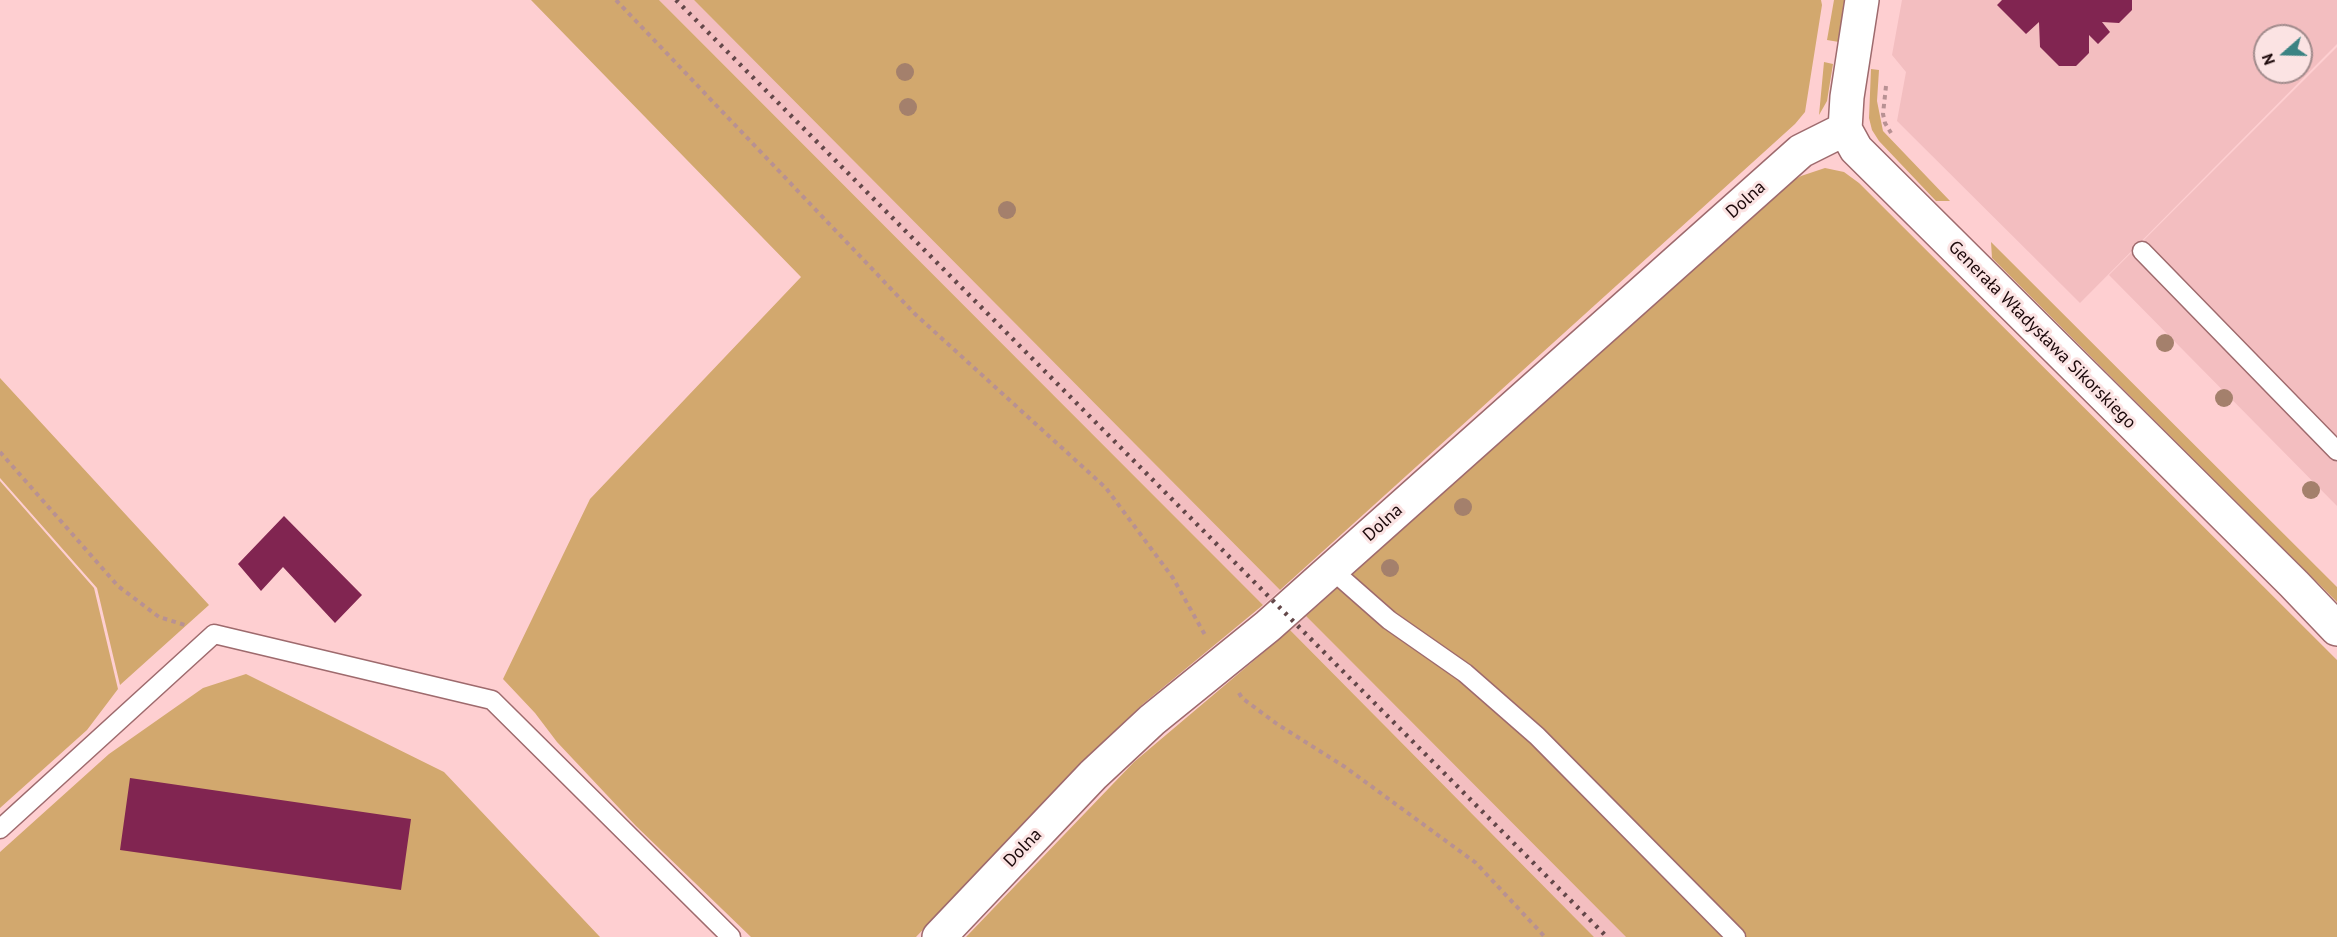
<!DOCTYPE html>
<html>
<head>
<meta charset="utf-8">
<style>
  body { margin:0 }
  #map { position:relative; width:2337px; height:937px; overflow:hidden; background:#fecfd1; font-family:"PT Sans",sans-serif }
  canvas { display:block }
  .north { position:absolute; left:2253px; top:24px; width:60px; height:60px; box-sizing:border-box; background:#fbe3e3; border:2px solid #a18b8c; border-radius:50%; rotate:250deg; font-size:16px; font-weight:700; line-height:24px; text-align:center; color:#1b080a }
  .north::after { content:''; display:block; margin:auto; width:21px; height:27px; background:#3b8383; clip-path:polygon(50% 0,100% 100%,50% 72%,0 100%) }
</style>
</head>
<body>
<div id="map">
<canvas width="2337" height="937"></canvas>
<div class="north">N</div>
</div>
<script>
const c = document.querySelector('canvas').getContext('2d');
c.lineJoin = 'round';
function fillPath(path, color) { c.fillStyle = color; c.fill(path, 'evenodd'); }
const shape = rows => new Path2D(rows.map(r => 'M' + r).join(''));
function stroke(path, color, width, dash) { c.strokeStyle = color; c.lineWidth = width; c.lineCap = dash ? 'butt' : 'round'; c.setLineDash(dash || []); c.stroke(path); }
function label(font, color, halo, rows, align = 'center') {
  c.font = font + ' "PT Sans",sans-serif'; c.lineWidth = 6; c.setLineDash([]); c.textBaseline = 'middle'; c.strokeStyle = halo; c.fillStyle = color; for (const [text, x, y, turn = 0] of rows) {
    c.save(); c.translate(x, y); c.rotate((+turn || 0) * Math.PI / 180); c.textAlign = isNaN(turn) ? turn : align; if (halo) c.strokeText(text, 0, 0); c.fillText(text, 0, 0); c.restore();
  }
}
fillPath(shape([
  [659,0,694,0,1280,590,1263,605],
  [1902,0,2337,0,2337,44,2080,303,1897,121,1906,72,1892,55],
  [2265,36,2301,36,2301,72,2265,72],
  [2337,47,2337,506,2109,275],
  [1306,616,1626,937,1594,937,1290,630]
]), '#f3bec0');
fillPath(shape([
  [531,0,659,0,1263,605,1143,704,1084,760,916,937,751,937,636,826,557,742,535,713,503,679,590,499,801,277],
  [694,0,1821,0,1822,5,1805,112,1795,124,1280,590],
  [1834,0,1846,0,1839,42,1827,40],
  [1824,62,1833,64,1827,101,1819,115],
  [1871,69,1879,70,1877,101,1883,131,1950,201,1936,201,1879,141,1872,130,1869,118],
  [1825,168,1844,172,1859,183,2337,660,2337,937,1626,937,1306,616,1787,184,1801,176],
  [1991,242,2337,587,2337,602,1992,258],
  [0,378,209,605,120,685,97,588,0,478],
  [0,481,94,588,118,689,87,730,0,808],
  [1290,630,1594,937,966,937,1134,762],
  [246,674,444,772,600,937,0,937,0,852,109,754,203,688]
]), '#d2a86e');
fillPath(shape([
  [2002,0,2132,0,2132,10,2119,23,2102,22,2110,32,2098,44,2089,35,2089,53,2076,66,2059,66,2040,47,2039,22,2026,34,1997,5],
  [284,516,362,595,335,623,283,567,261,591,238,564],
  [130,778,411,819,401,890,120,850]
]), '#812551');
const service = shape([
  [2142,251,2337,451],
  [1331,569,1389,620,1465,673,1537,736,1736,937],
  [0,829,214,634,492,700,731,937]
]);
const minor = shape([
  [1862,0,1847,97,1845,129,1856,149,2294,584,2337,629],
  [939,937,1093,775,1152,720,1268,626,1801,151,1845,129]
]);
stroke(service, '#9e6a6d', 21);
stroke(minor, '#9e6a6d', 36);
stroke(shape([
  [616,0,915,314,1106,488,1173,578,1205,635],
  [1886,86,1883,114,1885,123,1891,133],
  [0,452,118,586,159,617,185,625],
  [1239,693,1242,698,1277,724,1345,767,1476,863,1545,937]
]), '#b89193', 4, [4.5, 4.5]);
stroke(service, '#fff', 18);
stroke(minor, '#fff', 33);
stroke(shape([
  [676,0,1607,937]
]), '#634749', 4.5, [3, 6]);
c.fillStyle = '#a4806c';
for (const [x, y] of [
  [905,72],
  [908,107],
  [1007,210],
  [2165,343],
  [2224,398],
  [2311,490],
  [1463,507],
  [1390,568]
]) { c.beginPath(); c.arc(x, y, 9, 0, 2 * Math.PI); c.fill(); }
label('18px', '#1b080a', '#fbe3e3', [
  ["Dolna",1746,200,-42],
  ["Generała Władysława Sikorskiego",2042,335,45],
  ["Dolna",1383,523,-42],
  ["Dolna",1023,848,-46]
]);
</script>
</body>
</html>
